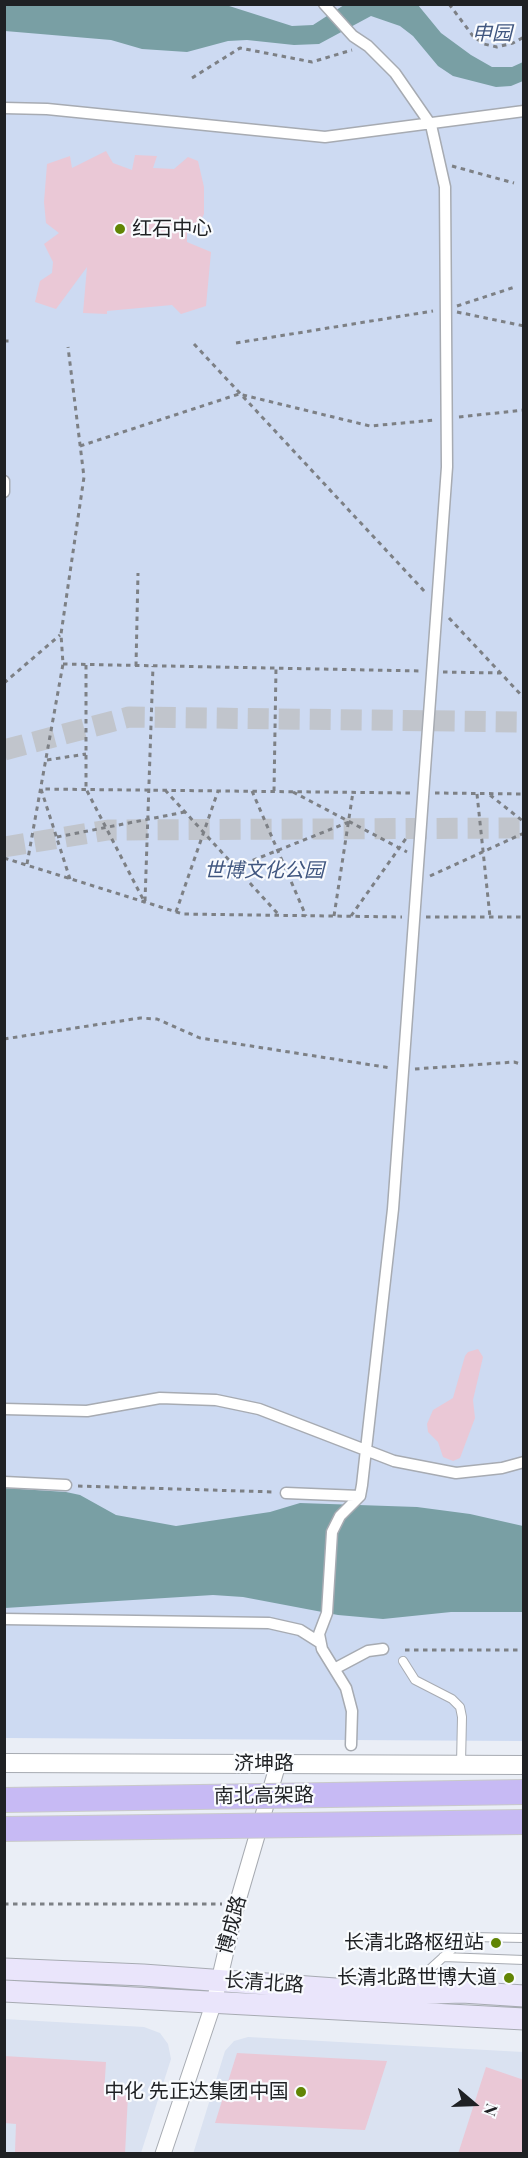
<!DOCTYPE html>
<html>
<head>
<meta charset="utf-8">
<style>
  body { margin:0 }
  #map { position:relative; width:528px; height:2158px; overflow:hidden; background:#eaeef6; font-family:"Playfair Display",serif }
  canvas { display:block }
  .frame { position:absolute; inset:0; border:6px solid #1f2124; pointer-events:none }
  .north { position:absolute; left:444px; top:2074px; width:60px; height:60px; -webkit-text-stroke:4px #f9fbfe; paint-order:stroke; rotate:109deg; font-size:16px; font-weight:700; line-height:24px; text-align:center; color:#1f2124 }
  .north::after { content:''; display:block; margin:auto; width:21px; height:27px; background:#1f2124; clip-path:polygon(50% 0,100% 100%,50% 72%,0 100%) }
</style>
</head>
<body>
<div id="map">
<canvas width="528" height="2158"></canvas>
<div class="frame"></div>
<div class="north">N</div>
</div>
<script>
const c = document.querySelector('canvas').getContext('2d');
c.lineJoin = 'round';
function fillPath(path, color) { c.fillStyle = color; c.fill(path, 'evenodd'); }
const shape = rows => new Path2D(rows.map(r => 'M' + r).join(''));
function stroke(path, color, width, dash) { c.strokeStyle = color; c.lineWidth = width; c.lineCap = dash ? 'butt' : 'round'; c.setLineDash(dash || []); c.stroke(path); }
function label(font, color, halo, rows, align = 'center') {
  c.font = font + ' "Playfair Display","Noto Sans SC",serif'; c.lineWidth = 4.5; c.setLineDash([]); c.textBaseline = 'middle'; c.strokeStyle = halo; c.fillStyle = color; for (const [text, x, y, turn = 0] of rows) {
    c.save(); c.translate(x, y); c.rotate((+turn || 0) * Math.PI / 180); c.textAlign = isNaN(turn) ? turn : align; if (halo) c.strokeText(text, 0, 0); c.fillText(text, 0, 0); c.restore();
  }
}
fillPath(shape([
  [4,2019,144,2027,160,2033,168,2044,171,2059,141,2153,5,2153],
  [248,2037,523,2052,523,2153,193,2154,225,2051,234,2041]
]), '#dae2f1');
fillPath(shape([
  [4,5,523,5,523,1741,5,1738]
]), '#cddaf2');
fillPath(shape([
  [4,5,226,5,292,26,313,25,344,5,418,5,441,33,471,55,492,67,512,67,523,62,523,81,511,86,496,87,453,76,438,66,413,36,400,26,371,16,319,44,294,45,247,40,228,41,187,52,142,49,111,40,5,31],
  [4,1488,66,1492,80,1495,116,1515,176,1526,270,1512,300,1503,417,1507,470,1514,523,1526,523,1612,451,1612,383,1619,338,1615,243,1597,213,1595,5,1608]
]), '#799fa4');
fillPath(shape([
  [106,151,113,163,132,170,135,155,157,156,153,168,174,169,188,157,198,161,204,187,204,214,200,222,187,224,187,242,211,252,206,306,181,314,172,305,107,311,107,314,83,313,87,267,56,309,35,302,40,281,52,273,53,262,44,244,59,233,46,223,44,202,47,164,70,156,72,168],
  [478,1349,483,1357,473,1400,475,1418,460,1458,453,1461,443,1457,438,1442,428,1432,427,1424,433,1410,453,1398,465,1356,468,1352],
  [237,2053,387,2061,365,2130,215,2123],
  [4,2056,106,2062,104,2094,128,2095,125,2154,15,2152,16,2124,4,2123],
  [486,2067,524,2080,524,2154,458,2154]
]), '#eac8d6');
stroke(shape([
  [4,750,129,717,524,722],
  [4,847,108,830,524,828]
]), '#c1c5cc', 21, [21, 10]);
const service = shape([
  [403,1661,415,1680,452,1699,460,1707,462,1717,461,1764],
  [443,1957,524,1960],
  [407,1990,462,1940,470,1937,524,1938]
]);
const pedestrian = shape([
  [324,4,353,36,368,46,395,73,431,125,445,187,447,467,393,1209,362,1485,360,1496,340,1516,332,1532,327,1613,319,1634,322,1649,346,1688,352,1711,351,1745],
  [4,108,47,109,325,137,524,111],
  [4,481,4,492],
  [4,1409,87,1411,160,1398,216,1400,259,1409,394,1461,456,1473,502,1468,524,1462],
  [4,1482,66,1485],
  [286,1493,360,1496],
  [4,1619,269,1623,300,1630,319,1642],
  [336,1668,368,1651,383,1649]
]);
const minor = shape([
  [163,2154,214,2002,237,1904,278,1764]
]);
const tertiary = shape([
  [4,1763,524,1765]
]);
const secondary = shape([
  [4,1969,143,1975,404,1994,462,1992,524,1996],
  [4,1991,524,2019]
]);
stroke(service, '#a7abb2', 10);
stroke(pedestrian, '#a7abb2', 13);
stroke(minor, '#a7abb2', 17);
stroke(tertiary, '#a7abb2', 20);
stroke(secondary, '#a7abb2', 23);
stroke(shape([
  [449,4,473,36,484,44,497,47,513,43,524,37],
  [192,78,240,48,312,62,352,50],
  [452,166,514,183],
  [457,306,515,287],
  [457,312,524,326],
  [4,341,10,341],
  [236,343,433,311],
  [194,344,426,593],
  [459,417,524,410],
  [80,446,239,394,370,426,435,420],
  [449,618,524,698],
  [63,664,422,671],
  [86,665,86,789,145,903],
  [136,666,138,573],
  [443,672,500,673],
  [4,683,60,635],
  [47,760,86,754],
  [165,790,279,915],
  [252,791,306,916],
  [274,791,276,668],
  [293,792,407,852],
  [435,793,524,794],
  [477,794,490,917],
  [490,795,524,822],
  [57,837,185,812],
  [4,858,183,914,402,917],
  [27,864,63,664,61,634,84,477,68,347],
  [236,867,349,822],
  [430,876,524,833],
  [70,879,41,789,411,793],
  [145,901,153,666],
  [176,912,218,791],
  [334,916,353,792],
  [351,916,407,837],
  [426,917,524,917],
  [4,1039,140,1018,157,1019,200,1038,391,1068],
  [415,1069,514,1062,524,1065],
  [78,1486,275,1492],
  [405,1650,524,1650],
  [4,1904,222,1904]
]), '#7d8085', 3, [4.5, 4.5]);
stroke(service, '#fff', 8);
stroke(pedestrian, '#fff', 10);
stroke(minor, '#fff', 15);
stroke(tertiary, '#fff', 18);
stroke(secondary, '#eae5fb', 21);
const trunkBridge = shape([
  [4,1800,524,1792],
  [4,1829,524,1822]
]);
stroke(trunkBridge, '#c9caca', 26, []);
stroke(trunkBridge, '#c7baf4', 24);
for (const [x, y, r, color] of [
  [120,229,6,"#618504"],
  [496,1943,6,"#618504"],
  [509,1978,6,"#618504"],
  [301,2092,6,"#618504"]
]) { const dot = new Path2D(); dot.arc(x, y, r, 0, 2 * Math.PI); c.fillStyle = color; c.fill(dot); stroke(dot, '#f9fbfe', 2); }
label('italic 20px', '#415780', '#f9fbfe', [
  ["申园",492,34],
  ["世博文化公园",264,871]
]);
label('20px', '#1f2124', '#f9fbfe', [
  ["红石中心",132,229,"left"],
  ["长清北路枢纽站",484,1943],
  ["长清北路世博大道",497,1978],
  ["中化 先正达集团中国",289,2092]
], 'right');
label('20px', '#1f2124', '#f9fbfe', [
  ["济坤路",264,1764],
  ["南北高架路",264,1796,-1],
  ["博成路",232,1925,-75],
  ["长清北路",264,1983,4]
]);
</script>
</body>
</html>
